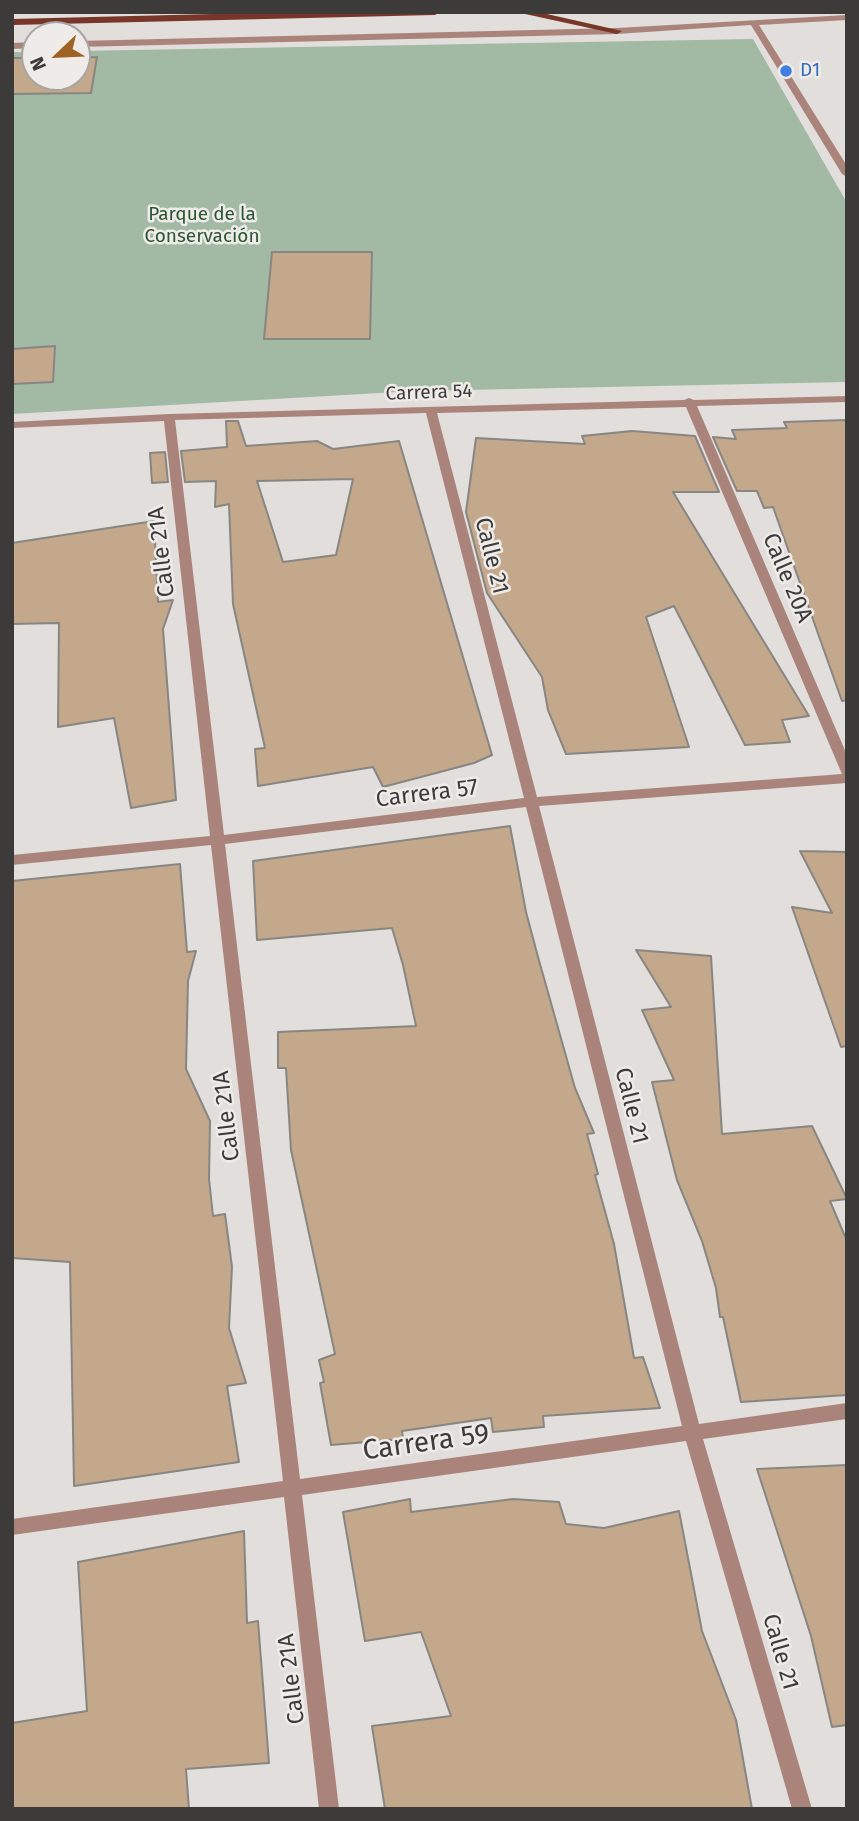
<!DOCTYPE html>
<html>
<head>
<meta charset="utf-8">
<style>
  body { margin:0 }
  #map { position:relative; width:859px; height:1821px; overflow:hidden; background:#e1dedb; font-family:"Fira Sans",sans-serif }
  canvas { display:block }
  .frame { position:absolute; inset:0; border:14px solid #3c3b3a; pointer-events:none }
  .north { position:absolute; left:21px; top:21px; width:70px; height:70px; box-sizing:border-box; background:#eeebe9; border:2px solid #a7a5a3; border-radius:50%; rotate:247deg; font-size:19px; font-weight:700; line-height:28px; text-align:center; color:#3c3b3a }
  .north::after { content:''; display:block; margin:auto; width:24px; height:32px; background:#9e6324; clip-path:polygon(50% 0,100% 100%,50% 72%,0 100%) }
</style>
</head>
<body>
<div id="map">
<canvas width="859" height="1821"></canvas>
<div class="frame"></div>
<div class="north">N</div>
</div>
<script>
const c = document.querySelector('canvas').getContext('2d');
c.lineJoin = 'round';
function fillPath(path, color) { c.fillStyle = color; c.fill(path, 'evenodd'); }
const shape = rows => new Path2D(rows.map(r => 'M' + r).join(''));
function stroke(path, color, width, dash) { c.strokeStyle = color; c.lineWidth = width; c.lineCap = dash ? 'butt' : 'round'; c.setLineDash(dash || []); c.stroke(path); }
function label(font, color, halo, rows, align = 'center') {
  c.font = font + ' "Fira Sans",sans-serif'; c.lineWidth = 5; c.setLineDash([]); c.textBaseline = 'middle'; c.strokeStyle = halo; c.fillStyle = color; for (const [text, x, y, turn = 0] of rows) {
    c.save(); c.translate(x, y); c.rotate((+turn || 0) * Math.PI / 180); c.textAlign = isNaN(turn) ? turn : align; if (halo) c.strokeText(text, 0, 0); c.fillText(text, 0, 0); c.restore();
  }
}
fillPath(shape([
  [753,39,847,203,847,382,415,391,12,414,12,52,35,52,35,77,77,77,77,51]
]), '#a2b9a4');
const building = shape([
  [97,57,91,93,12,94,12,58,35,58,35,77,77,77,77,58,97,57],
  [272,252,372,252,370,339,264,339,272,252],
  [55,346,53,382,12,384,12,349,55,346],
  [847,420,847,700,842,701,773,507,764,508,757,491,737,491,713,437,736,439,732,430,787,428,784,422,847,420],
  [226,421,238,421,246,446,317,441,333,449,399,441,492,755,474,763,383,787,373,767,258,786,255,749,265,748,233,604,229,504,215,507,216,481,185,482,181,451,227,447,226,421],
  [353,479,336,555,283,562,257,481,353,479],
  [632,431,695,436,719,492,673,492,809,716,782,720,790,742,745,745,674,606,646,617,689,747,566,754,548,710,542,677,487,593,466,512,476,438,585,444,582,436,632,431],
  [165,452,168,482,152,483,150,453,165,452],
  [154,521,158,602,173,600,163,629,176,800,131,808,114,718,58,727,59,623,12,624,12,543,154,521],
  [510,826,526,912,538,957,575,1088,594,1133,587,1134,598,1174,595,1175,614,1244,634,1358,643,1357,660,1408,543,1416,544,1427,493,1432,491,1418,402,1431,403,1439,331,1445,320,1383,324,1382,319,1360,335,1354,291,1150,286,1068,278,1068,278,1032,416,1026,403,965,392,928,257,940,253,861,510,826],
  [800,851,847,852,847,1046,841,1047,792,907,832,913,800,851],
  [180,864,187,952,196,951,188,981,186,1069,210,1121,209,1179,213,1216,225,1214,232,1267,229,1328,246,1383,227,1386,239,1462,74,1486,70,1262,12,1258,12,881,180,864],
  [636,950,711,956,722,1134,812,1126,847,1199,830,1201,847,1241,847,1395,741,1402,723,1317,720,1317,716,1288,702,1241,677,1180,652,1082,674,1080,642,1010,671,1007,636,950],
  [847,1465,847,1725,832,1727,811,1636,757,1469,847,1465],
  [410,1499,411,1512,513,1499,559,1502,566,1524,604,1528,679,1511,702,1631,736,1720,752,1809,385,1809,372,1726,451,1716,421,1632,365,1641,343,1512,410,1499],
  [244,1531,247,1623,258,1621,269,1763,186,1769,189,1809,12,1809,12,1723,87,1711,78,1562,244,1531]
]);
fillPath(building, '#c4a88c');
stroke(building, '#888683', 2);
fillPath(shape([
  [847,396,847,402,697,406,847,755,847,783,539,806,699,1424,847,1403,847,1419,703,1439,812,1809,792,1809,686,1441,302,1495,339,1809,319,1809,284,1497,12,1535,12,1519,283,1481,211,845,12,865,12,855,210,836,164,421,12,428,12,422,169,414,684,400,689,398,694,400,847,396],
  [686,407,842,774,537,797,437,413,686,407],
  [426,413,524,798,224,835,175,420,426,413],
  [526,807,682,1426,300,1479,225,844,526,807]
]), '#aa837a');
fillPath(shape([
  [847,15,847,20,759,25,847,166,847,177,842,174,751,25,617,34,77,47,77,41,617,28,847,15],
  [35,42,35,48,12,49,12,43,35,42]
]), '#aa837a');
fillPath(shape([
  [292,12,440,12,435,15,12,25,12,19,292,12],
  [516,12,538,12,622,31,617,34,516,12]
]), '#773628');
for (const [x, y, r, color] of [
  [786,71,7,"#3f7fe0"]
]) { const dot = new Path2D(); dot.arc(x, y, r, 0, 2 * Math.PI); c.fillStyle = color; c.fill(dot); stroke(dot, '#eeebe9', 2.5); }
label('19px', '#366cbe', '#eeebe9', [
  ["D1",800,71]
], 'left');
label('19px', '#295731', '#eeebe9', [
  ["Parque de la",202,215],
  ["Conservación",202,237]
]);
label('19px', '#3c3b3a', '#eeebe9', [
  ["Carrera 54",429,393,-2]
]);
label('23px', '#3c3b3a', '#eeebe9', [
  ["Calle 21A",162,552,-97],
  ["Calle 21",491,556,76],
  ["Calle 20A",787,578,67],
  ["Carrera 57",427,794,-7],
  ["Calle 21",631,1106,76],
  ["Calle 21A",227,1116,-97],
  ["Calle 21",780,1652,74],
  ["Calle 21A",292,1679,-97]
]);
label('28px', '#3c3b3a', '#eeebe9', [
  ["Carrera 59",426,1443,-8]
]);
</script>
</body>
</html>
